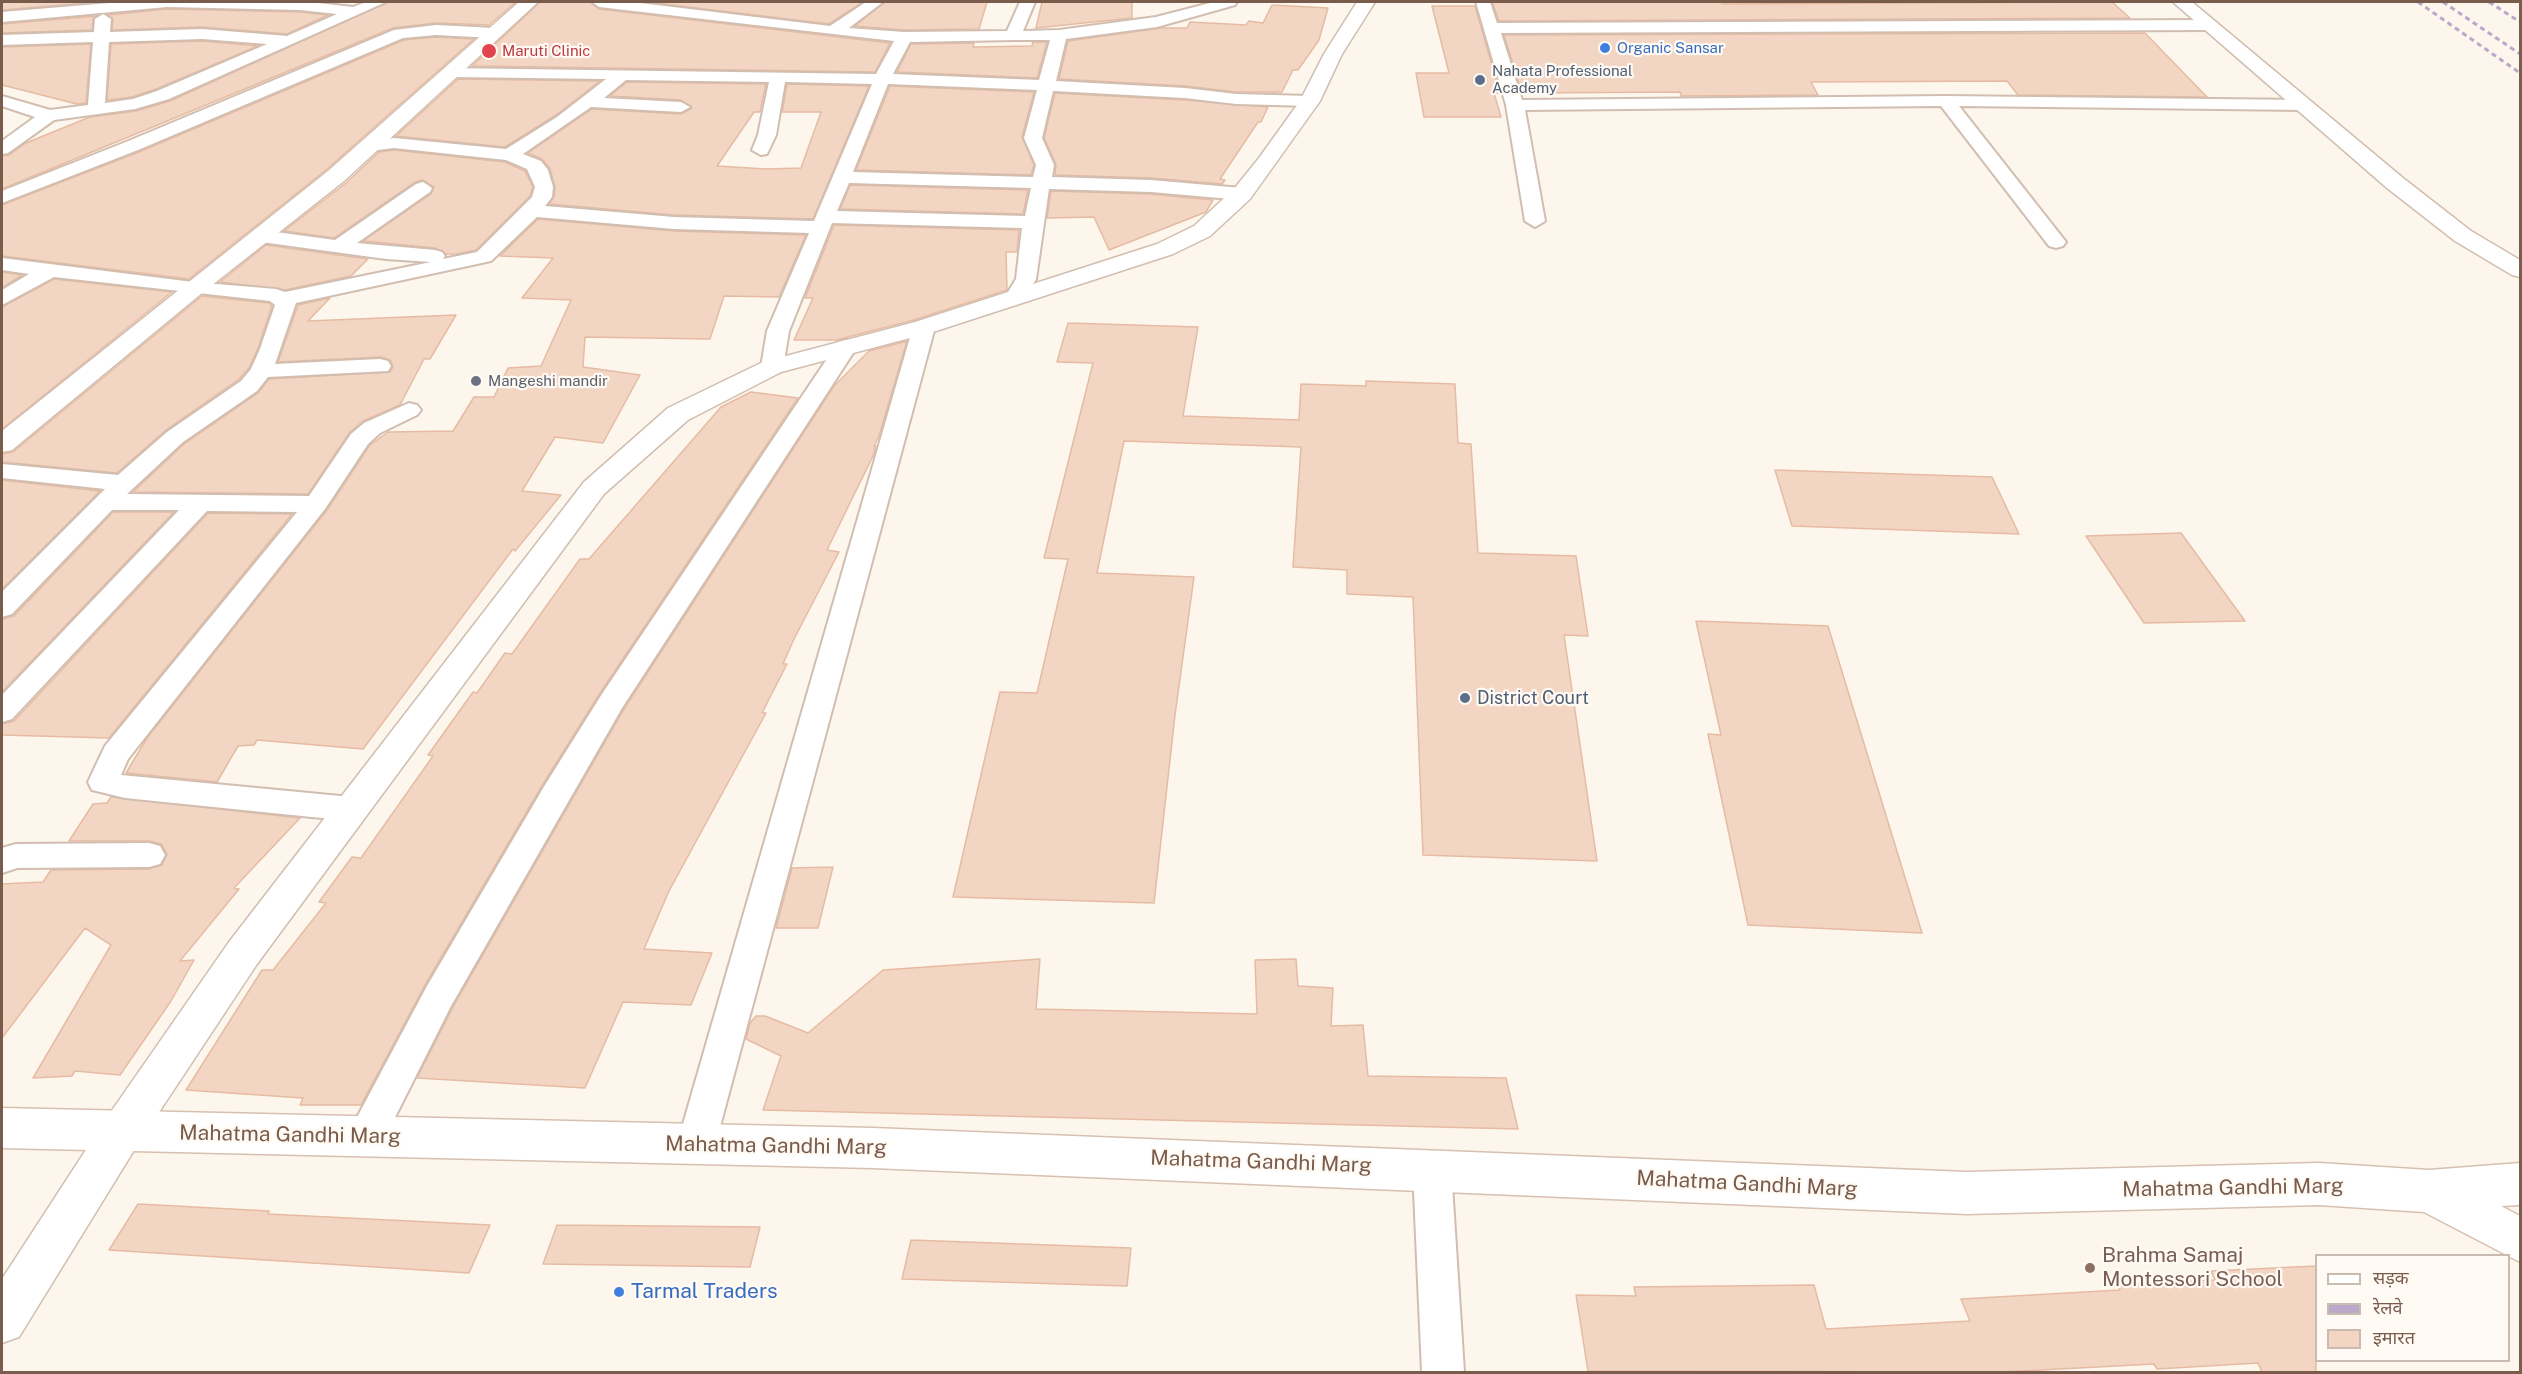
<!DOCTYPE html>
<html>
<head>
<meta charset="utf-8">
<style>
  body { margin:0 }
  #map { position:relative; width:2522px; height:1374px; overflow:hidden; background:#fdf6ec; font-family:"Public Sans","Noto Sans Devanagari",sans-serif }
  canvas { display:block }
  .frame { position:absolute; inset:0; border:3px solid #7a5c4d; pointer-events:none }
  .legend { position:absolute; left:2315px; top:1254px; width:195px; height:108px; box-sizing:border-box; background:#fffaf3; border:2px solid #cabbb1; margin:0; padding:8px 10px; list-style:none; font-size:18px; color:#7a5c4d }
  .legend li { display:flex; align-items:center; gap:12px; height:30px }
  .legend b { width:30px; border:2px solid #cabbb1 }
</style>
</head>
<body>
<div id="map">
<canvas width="2522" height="1374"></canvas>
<div class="frame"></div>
<ul class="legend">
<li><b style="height:8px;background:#fff"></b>सड़क</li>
<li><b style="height:8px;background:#b9a8c9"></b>रेलवे</li>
<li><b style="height:16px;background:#f3d5c3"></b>इमारत</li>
</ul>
</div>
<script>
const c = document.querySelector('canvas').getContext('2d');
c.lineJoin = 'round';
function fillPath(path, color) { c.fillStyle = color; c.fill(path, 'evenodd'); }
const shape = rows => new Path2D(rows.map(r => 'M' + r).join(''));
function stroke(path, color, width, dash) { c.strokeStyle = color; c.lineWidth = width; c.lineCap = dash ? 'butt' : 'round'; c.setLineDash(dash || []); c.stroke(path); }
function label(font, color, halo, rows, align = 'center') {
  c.font = font + ' "Public Sans",sans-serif'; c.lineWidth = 4.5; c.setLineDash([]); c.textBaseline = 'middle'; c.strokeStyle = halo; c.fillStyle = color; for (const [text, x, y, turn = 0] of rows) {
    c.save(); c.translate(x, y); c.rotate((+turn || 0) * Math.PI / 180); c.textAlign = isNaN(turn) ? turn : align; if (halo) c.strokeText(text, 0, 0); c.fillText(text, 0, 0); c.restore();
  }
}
const building = shape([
  [2,2,100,2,2,10,2,2],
  [388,2,516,2,489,25,436,23,393,28,2,189,2,156,9,155,26,143,90,117,136,111,170,101,388,2],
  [540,2,590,2,599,9,890,43,875,72,472,66,540,2],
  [647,2,863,2,829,24,647,2],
  [885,2,987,2,979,29,904,30,855,26,885,2],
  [1042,2,1132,2,1132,18,1036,28,1042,2],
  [1492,2,1721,2,1722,4,2112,2,2130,18,1499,21,1492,2],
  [1272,5,1328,8,1319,40,1298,70,1293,70,1282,92,1236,92,1185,86,1059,79,1068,41,1161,28,1187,28,1190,22,1246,25,1249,21,1263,23,1272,5],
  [1432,6,1475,6,1500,93,1494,93,1501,117,1424,117,1416,73,1449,73,1432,6],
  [167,9,300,12,328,15,287,34,202,27,112,30,113,19,108,15,167,9],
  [96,16,93,19,92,30,2,33,2,24,96,16],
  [2145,33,2207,97,2018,95,2007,81,1811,82,1818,95,1681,96,1680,92,1522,93,1504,35,2145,33],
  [436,37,474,39,327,169,189,279,2,256,2,205,139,152,404,40,436,37],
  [202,41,258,46,156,89,132,97,107,100,111,44,202,41],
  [1033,42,1047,42,1037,78,897,72,911,44,974,43,973,47,1032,46,1033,42],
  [91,44,86,103,77,104,2,85,2,47,91,44],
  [458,79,600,81,556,115,505,147,396,136,458,79],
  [627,82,766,84,760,112,754,112,717,166,766,169,801,168,821,112,782,112,787,84,869,86,813,219,674,215,549,204,554,197,555,187,550,169,542,159,528,153,592,109,681,114,692,108,681,100,610,96,627,82],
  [890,86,1034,92,1022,137,1034,165,1031,175,856,170,890,86],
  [1055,93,1185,100,1268,107,1261,122,1258,122,1220,179,1225,180,1222,184,1151,178,1055,175,1056,164,1044,138,1055,93],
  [394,150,505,162,525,171,533,187,530,196,476,250,456,254,446,254,435,248,363,241,431,194,434,187,422,180,415,182,334,238,284,231,346,183,379,152,394,150],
  [850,185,1028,190,1023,214,840,209,850,185],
  [1051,191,1151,194,1213,200,1206,212,1109,250,1094,217,1047,218,1051,191],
  [538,219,674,231,806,235,779,297,724,296,710,339,585,337,583,367,640,375,603,443,555,437,522,491,561,495,515,551,513,549,363,749,257,740,254,745,238,746,217,782,126,773,147,738,327,510,370,445,388,432,453,431,474,397,494,397,508,368,541,366,571,300,522,298,553,258,500,256,538,219],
  [834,225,1019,230,1017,252,1006,252,1007,290,914,320,836,340,794,340,813,298,805,298,834,225],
  [266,245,368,259,351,276,285,290,220,282,266,245],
  [2,272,22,275,2,288,2,272],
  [54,279,172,292,2,429,2,307,54,279],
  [202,296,269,303,272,306,258,348,249,368,239,379,166,430,117,473,2,462,2,454,13,452,202,296],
  [330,298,308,321,456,315,430,359,424,359,400,405,363,421,350,432,308,494,133,492,184,444,258,393,269,379,390,372,393,367,390,360,381,357,278,362,298,305,330,298],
  [1068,323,1198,327,1183,416,1299,420,1301,384,1366,386,1366,381,1455,384,1458,443,1471,444,1478,553,1576,556,1588,636,1564,635,1597,861,1423,855,1413,597,1347,594,1347,570,1293,567,1301,447,1124,441,1097,573,1194,577,1175,715,1154,903,953,897,1000,692,1037,693,1068,559,1044,558,1093,363,1057,362,1068,323],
  [907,341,879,436,874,446,876,446,873,456,827,550,839,552,794,639,783,664,787,664,762,713,766,713,669,891,644,949,712,953,691,1005,623,1002,585,1088,417,1078,453,1007,624,709,834,386,869,351,907,341],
  [751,392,798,398,600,693,543,784,425,985,361,1105,300,1105,303,1098,186,1090,262,970,273,970,326,903,319,902,352,857,361,858,433,756,428,755,473,692,477,693,505,653,512,654,580,559,589,559,721,407,751,392],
  [1775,470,1992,477,2019,534,1792,526,1775,470],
  [2,480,100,491,2,589,2,480],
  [113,512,174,512,2,692,2,619,14,616,113,512],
  [208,513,292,514,109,738,2,735,2,724,14,721,208,513],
  [2181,533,2245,621,2144,623,2086,536,2181,533],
  [1696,621,1828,626,1922,933,1748,925,1708,734,1721,735,1696,621],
  [111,797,300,818,234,888,239,889,180,961,194,960,171,1001,120,1075,75,1071,72,1076,33,1078,111,945,85,928,2,1038,2,884,43,882,51,870,149,869,162,865,167,854,161,844,150,841,69,841,93,804,107,803,111,797],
  [833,867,818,928,776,928,792,868,833,867],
  [1040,959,1036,1009,1257,1014,1255,960,1296,959,1298,986,1333,988,1331,1026,1363,1025,1368,1076,1506,1078,1518,1129,763,1110,781,1056,746,1039,750,1023,756,1016,765,1016,808,1033,883,970,1040,959],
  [138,1204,269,1211,268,1214,490,1225,469,1273,109,1250,138,1204],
  [557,1225,760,1227,750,1267,543,1264,557,1225],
  [911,1240,1131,1248,1127,1286,902,1279,911,1240],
  [2316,1266,2316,1372,2262,1372,2258,1363,2157,1369,2154,1364,2003,1372,1588,1371,1576,1295,1636,1296,1634,1287,1814,1285,1826,1329,1970,1321,1961,1299,2120,1290,2118,1285,2215,1280,2211,1271,2316,1266]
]);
fillPath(building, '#f3d5c3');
stroke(building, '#e6bba3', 1.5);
const minor = shape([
  [121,2,309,2,353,7,366,2,386,2,169,99,135,109,54,120,8,153,2,154,2,141,35,117,2,106,2,96,50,110,88,105,93,42,2,45,2,35,94,32,95,19,103,14,111,19,110,32,202,29,287,36,337,14,300,10,167,7,2,22,2,12,121,2],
  [202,39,267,44,157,91,133,99,105,103,109,42,202,39],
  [592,2,632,2,830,26,866,2,883,2,849,28,904,32,1007,31,1020,2,1035,2,1023,31,1059,30,1156,17,1214,2,1237,2,1235,5,1157,27,1066,39,1056,81,1185,88,1236,94,1310,96,1319,101,1310,106,1236,104,1185,98,1053,91,1042,138,1054,165,1052,177,1151,180,1242,188,1252,194,1242,200,1151,192,1049,189,1036,279,1023,301,1016,303,1009,301,1005,297,1016,279,1022,228,832,223,789,331,783,367,780,372,772,374,764,372,761,367,767,331,809,233,674,229,537,217,491,261,296,303,275,364,380,359,388,361,391,366,388,371,268,377,257,391,183,442,127,494,309,496,351,434,364,423,409,403,417,405,421,410,417,415,380,433,368,444,325,509,128,759,121,775,351,797,362,801,366,809,362,817,351,821,125,798,92,790,88,782,105,746,297,512,207,511,12,719,2,722,2,695,179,510,112,510,12,614,2,617,2,592,105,489,2,478,2,464,118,475,167,432,241,381,251,369,260,349,275,305,270,301,54,277,2,305,2,290,29,274,2,270,2,258,193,282,276,289,285,292,431,262,386,259,261,242,254,240,251,236,254,232,261,230,335,240,416,184,423,182,432,188,430,192,357,243,435,250,442,252,445,256,443,259,477,252,532,197,535,187,527,169,506,160,394,148,370,151,361,146,364,142,394,138,506,149,557,117,606,79,452,77,444,72,446,68,876,74,894,41,599,7,592,2],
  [1015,40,1050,40,1039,80,893,74,910,42,1015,40],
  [626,80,769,82,758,135,752,150,761,155,767,154,776,135,785,82,872,84,814,221,674,217,545,206,552,197,553,187,548,170,541,161,523,154,591,107,681,112,690,107,681,102,604,98,626,80],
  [888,84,1037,90,1024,138,1036,165,1033,177,853,172,888,84],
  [849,183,1031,188,1025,216,837,211,849,183],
  [1476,2,1490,2,1497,23,2209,20,2217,25,2209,30,1501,33,1522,100,1946,96,2304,100,2313,105,2304,110,1959,106,2066,242,2063,246,2056,248,2049,246,1941,106,1525,110,1545,221,1535,227,1525,221,1506,105,1476,2],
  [436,25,494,28,502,33,494,38,436,35,403,38,138,150,2,203,2,191,126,142,394,30,436,25],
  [924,321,932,322,935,327,715,1145,709,1157,696,1162,683,1157,677,1145,913,327,916,322,924,321],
  [846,340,854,342,857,347,622,708,451,1006,380,1147,367,1152,354,1147,348,1135,354,1123,427,986,545,785,602,694,835,347,838,342,846,340],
  [149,843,160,846,165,855,160,864,149,867,17,868,2,873,2,848,16,844,149,843],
  [1432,1151,1445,1157,1451,1169,1464,1372,1422,1372,1413,1169,1419,1157,1432,1151]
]);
const tertiary = shape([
  [519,2,538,2,344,181,202,293,12,450,2,452,2,431,328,171,519,2],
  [1357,2,1375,2,1342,54,1320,101,1250,199,1210,236,1173,254,933,332,781,372,688,420,604,494,257,964,136,1147,19,1337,2,1343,2,1279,106,1119,229,942,584,482,668,408,763,362,915,322,1157,244,1194,226,1234,189,1259,158,1300,101,1324,54,1357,2],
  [2173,2,2192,2,2403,178,2471,231,2520,260,2520,277,2512,275,2455,241,2387,188,2173,2]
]);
const secondary = shape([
  [2,1108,873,1128,1967,1172,2319,1163,2429,1170,2520,1163,2520,1205,2501,1206,2520,1216,2520,1262,2424,1212,2319,1205,1967,1214,873,1168,2,1148,2,1108]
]);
stroke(minor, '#d1beb0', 4);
stroke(tertiary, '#d1beb0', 3);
stroke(secondary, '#d6c0b0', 3);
fillPath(minor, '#fff');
fillPath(tertiary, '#fff');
fillPath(secondary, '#fff');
stroke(shape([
  [2418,2,2520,73],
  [2443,2,2520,54],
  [2489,2,2520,22]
]), '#b9a8c9', 3, [5, 4]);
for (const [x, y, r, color] of [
  [1605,48,6,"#3f7fe0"],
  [489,51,8,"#e0444e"],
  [1480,80,6,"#5c6f8a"],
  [476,381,6,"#6b7280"],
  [1465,698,6,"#5c6f8a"],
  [2090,1268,6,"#8d6e63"],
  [619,1292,6,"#3f7fe0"]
]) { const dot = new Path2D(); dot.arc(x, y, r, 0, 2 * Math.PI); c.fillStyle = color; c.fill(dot); stroke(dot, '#fffaf3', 2); }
label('15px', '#366cbe', '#fffaf3', [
  ["Organic Sansar",1617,48]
], 'left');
label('15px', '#be3a42', '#fffaf3', [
  ["Maruti Clinic",502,51]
], 'left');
label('15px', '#4e5e75', '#fffaf3', [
  ["Nahata Professional",1492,71],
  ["Academy",1492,88]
], 'left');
label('15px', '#5b616d', '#fffaf3', [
  ["Mangeshi mandir",488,381]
], 'left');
label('18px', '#4e5e75', '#fffaf3', [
  ["District Court",1477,698]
], 'left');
label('21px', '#7a5c4d', '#fffaf3', [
  ["Mahatma Gandhi Marg",290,1135,1],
  ["Mahatma Gandhi Marg",776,1146,1],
  ["Mahatma Gandhi Marg",1261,1162,2],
  ["Mahatma Gandhi Marg",1747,1184,3],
  ["Mahatma Gandhi Marg",2233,1188,-1]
]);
label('21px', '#785e54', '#fffaf3', [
  ["Brahma Samaj",2102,1256],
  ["Montessori School",2102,1280]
], 'left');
label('21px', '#366cbe', '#fffaf3', [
  ["Tarmal Traders",631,1292]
], 'left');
</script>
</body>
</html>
